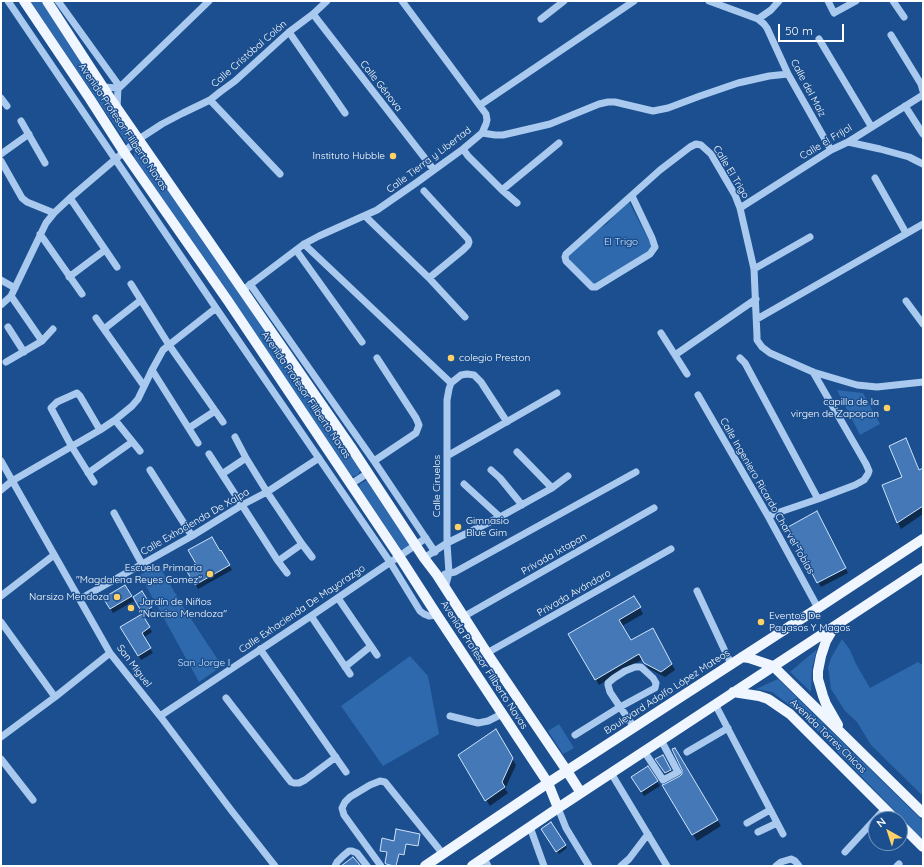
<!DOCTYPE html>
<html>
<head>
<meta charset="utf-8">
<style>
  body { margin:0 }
  #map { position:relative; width:924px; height:867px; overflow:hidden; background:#1b4f8f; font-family:Quicksand,sans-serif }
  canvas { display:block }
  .frame { position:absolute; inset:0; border:2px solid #fff; pointer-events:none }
  .north { position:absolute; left:868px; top:811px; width:40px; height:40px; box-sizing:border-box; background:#1b4f8f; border:1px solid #7695bc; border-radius:50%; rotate:321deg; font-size:11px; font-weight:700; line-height:16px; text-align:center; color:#fff }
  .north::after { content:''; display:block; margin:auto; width:14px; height:18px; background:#ffd166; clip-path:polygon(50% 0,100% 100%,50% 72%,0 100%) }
  .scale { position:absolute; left:778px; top:24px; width:66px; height:18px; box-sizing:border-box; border:2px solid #fff; border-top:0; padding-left:5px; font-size:12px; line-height:14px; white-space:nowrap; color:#fff; -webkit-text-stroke:3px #1b4f8f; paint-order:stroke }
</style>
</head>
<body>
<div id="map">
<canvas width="924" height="867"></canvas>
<div class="frame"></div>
<div class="north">N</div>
<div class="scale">50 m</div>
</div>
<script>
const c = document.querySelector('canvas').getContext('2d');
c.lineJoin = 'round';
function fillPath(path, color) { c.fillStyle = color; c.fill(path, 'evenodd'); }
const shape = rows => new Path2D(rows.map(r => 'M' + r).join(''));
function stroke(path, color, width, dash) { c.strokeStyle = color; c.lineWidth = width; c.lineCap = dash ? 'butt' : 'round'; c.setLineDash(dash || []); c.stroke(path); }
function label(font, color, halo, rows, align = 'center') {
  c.font = font + ' Quicksand,sans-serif'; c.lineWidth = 3; c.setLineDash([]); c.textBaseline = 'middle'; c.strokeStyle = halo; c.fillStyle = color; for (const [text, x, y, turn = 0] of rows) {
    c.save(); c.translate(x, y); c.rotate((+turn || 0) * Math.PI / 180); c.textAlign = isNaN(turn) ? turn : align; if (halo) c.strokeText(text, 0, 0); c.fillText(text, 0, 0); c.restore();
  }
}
fillPath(shape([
  [30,1,42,1,139,145,134,148,130,148],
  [139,151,144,151,361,469,358,475,351,477,134,157,134,153],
  [628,200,654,250,590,286,565,260,581,240,607,224],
  [837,390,863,393,880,424,860,435],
  [367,480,412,542,407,548,401,550,359,488,360,484],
  [158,564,184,608,222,666,199,682,140,575],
  [842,639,850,650,856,664,870,688,918,662,923,665,923,796,871,745,857,722,845,711,831,689,828,667,831,658],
  [817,649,812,668,811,692,790,672],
  [410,656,428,676,439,734,383,766,341,706],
  [778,679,923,821,923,840,801,714,772,692,756,689],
  [559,724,574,748,563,754,548,731]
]), '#2e69ad');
fillPath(shape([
  [909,446,920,471,923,469,923,514,901,529,898,523,883,486,903,477],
  [816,513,848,573,821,587,789,527],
  [221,551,232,570,198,589,187,570],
  [124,586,134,601,113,613,104,598],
  [142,593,153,612,146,617,134,597],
  [634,597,643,614,622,626,630,641,652,630,675,670,665,677,648,668,643,659,599,685,570,635],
  [142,615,152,632,143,638,153,653,141,660,122,627],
  [496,731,516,765,505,789,508,793,490,806,460,755],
  [674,749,721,826,697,841,664,786,683,775,683,769],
  [663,756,674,777,669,779,660,766],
  [648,768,660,786,644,796,635,782],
  [544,832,565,845,567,848,559,854],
  [419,835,420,836,418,847,406,844,404,856,399,855,397,866,387,865,386,863,388,853,381,852,381,851,395,842]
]), '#0007');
const building = shape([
  [906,438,919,470,923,468,923,506,897,523,882,485,902,477,889,446,906,438],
  [817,511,846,568,817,583,788,527,817,511],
  [212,537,220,551,221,550,230,565,195,585,186,570,196,564,188,550,212,537],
  [125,585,132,596,110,609,103,598,125,585],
  [142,591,152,607,142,613,133,597,142,591],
  [634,596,641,607,619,620,631,640,653,628,672,664,661,672,644,663,639,654,595,680,568,634,634,596],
  [142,614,150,627,142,633,151,648,138,656,120,627,142,614],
  [496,729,513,758,502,782,505,787,485,801,458,755,496,729],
  [675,748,718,820,692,835,662,785,665,784,680,776,682,774,682,770,672,749,675,748],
  [663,755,671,770,665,773,655,759,663,755],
  [648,766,658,781,641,792,631,777,648,766],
  [551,822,566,845,556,852,541,829,551,822],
  [396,829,420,834,418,846,406,844,404,855,399,854,396,866,394,866,386,864,385,863,387,852,380,851,382,838,394,841,396,829],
  [353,857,361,866,341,866,353,857]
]);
fillPath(building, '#4478b7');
stroke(building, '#cfe3fa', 1);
stroke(shape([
  [8,1,216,308,390,562,420,611,424,614,429,616,437,615],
  [58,1,120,87],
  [709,1,758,19,764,24,767,28,788,74,831,150],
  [828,1,834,13,856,1],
  [893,1,904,17],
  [313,14,434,170],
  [541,19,564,1],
  [758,19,771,10,779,1],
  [289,32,345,113],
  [891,35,921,84,923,91],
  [819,39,871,126],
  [103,87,118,88,120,87,209,1],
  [1,98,7,106],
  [210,100,280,174],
  [480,105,634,1],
  [905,106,923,134],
  [117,108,118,88],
  [21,121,45,163],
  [482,133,495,135,503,135,550,124,599,104,608,102,615,102,653,111,668,108,700,96,738,83,769,76,788,74],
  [848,142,880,149,909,157,923,164],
  [463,149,468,156,502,190,517,203],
  [1,154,29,134],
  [1,161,22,198,27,202,54,213],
  [875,178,906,233],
  [502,190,559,143],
  [424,191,468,239,469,242,468,245,463,250,429,278],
  [632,196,652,238,655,247,650,254,596,287,592,287,566,261,565,257,566,254,660,170,690,147,696,144,701,145,711,154,735,195,740,208,754,269,757,336,757,340,762,347,770,353,813,372,857,385,877,387,923,382],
  [70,198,117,267],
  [740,208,831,150,848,142,923,95],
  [365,216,429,278,465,317],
  [40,234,82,294],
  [304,244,451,383],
  [296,250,362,342],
  [754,269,810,237],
  [69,277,105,250],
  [1,280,15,288],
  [131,284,169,345,223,422],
  [250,284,374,461,435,552],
  [243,290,304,244,319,236,377,210,416,183,463,149,482,133,486,124,487,120,486,114,402,1],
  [11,296,42,341],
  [906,301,923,324],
  [1,305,11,296,46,223,54,213,70,198,139,139,162,124,183,113,210,100,220,92,235,81,289,32,313,14,327,1],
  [96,318,144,386],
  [757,319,923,224],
  [8,327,24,352],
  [104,329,141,300],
  [661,333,687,374],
  [675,355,756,299],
  [740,358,745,363,818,499],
  [6,362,42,341,53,329],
  [152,370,198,443],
  [698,395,768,516,818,608],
  [115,420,140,451],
  [189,428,215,411],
  [235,437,246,458,267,492,302,544,312,557],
  [517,452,552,488],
  [209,454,278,561,287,573],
  [447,456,557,393],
  [1,461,110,653,160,716,231,810,275,866],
  [374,461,416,433,419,425,416,418,377,358],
  [150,470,192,536],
  [491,470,500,478,522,505],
  [88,473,132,442],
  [222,474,246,458],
  [94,482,72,447,51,408,57,402,77,393,80,396,100,430],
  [351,484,368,473],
  [464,484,500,517],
  [1,490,12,481,100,430,115,420,132,406,138,399,152,370,163,350,169,345,216,308],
  [114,513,142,564],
  [768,516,818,499,855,485,864,480,868,474,869,471,866,464,813,372],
  [424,558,447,543,500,517,552,488,568,476],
  [278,561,302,544],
  [445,574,455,572,636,472],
  [445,588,449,573,447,543,447,400,449,389,451,383,461,375,467,374,474,375,481,382,507,422],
  [697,591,731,664],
  [1,596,54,555],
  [338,598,377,655],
  [80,599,192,536,242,505,267,492,319,458],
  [311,616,350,674],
  [463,617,654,508],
  [1,622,55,697],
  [260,649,346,772],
  [487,653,671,549],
  [345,667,371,646],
  [226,698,287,777,291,782,294,783,299,783,305,780,336,757],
  [715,704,783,834],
  [160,716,311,616,426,538],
  [450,716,478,723,488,721,502,714],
  [575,735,620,707,655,688,656,683,653,678,641,667,635,667,625,671,614,678,608,683,608,685,610,692,620,707,634,727],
  [1,737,55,697,110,653],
  [644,751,663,780,678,772,661,740],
  [687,752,728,728],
  [1,759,33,800],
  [611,773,667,866],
  [558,808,566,828,589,866],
  [747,823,770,810],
  [530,827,544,866],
  [758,832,777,823],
  [845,852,879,815,885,809],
  [484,858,488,866],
  [335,866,337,862,343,856,349,851,352,851,357,853,367,866],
  [381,866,344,815,342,808,345,802,350,797,370,785,380,781,385,782,443,854],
  [621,866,629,859,648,834],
  [776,866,781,862,791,859,795,861,799,866],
  [897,866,899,864]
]), '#a9c9ee', 7);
stroke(shape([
  [24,1,90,99,124,152,228,301,399,556,437,615,548,783,558,808],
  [47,1,110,98,351,447,368,473,424,558,437,575,487,653,567,771,581,793],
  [833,629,826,641,821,656,818,671,818,679,823,696,826,704,838,725],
  [742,657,749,658,773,666,923,813],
  [733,692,759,696,768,699,790,714,895,819],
  [900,824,923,847],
  [425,866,548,783,818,608,923,539],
  [472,866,558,808,923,568]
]), '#f0f6ff', 10);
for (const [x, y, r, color] of [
  [393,156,4,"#ffd166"],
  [451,358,4,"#ffd166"],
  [887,408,4,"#ffd166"],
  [458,527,4,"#ffd166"],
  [210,574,4,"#ffd166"],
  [117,597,4,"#ffd166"],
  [131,608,4,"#ffd166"],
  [761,622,4,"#ffd166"]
]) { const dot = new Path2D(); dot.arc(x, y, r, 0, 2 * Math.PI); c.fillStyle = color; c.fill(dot); stroke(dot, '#1b4f8f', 1.5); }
label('10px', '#fff', '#1b4f8f', [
  ["Calle Cristóbal Colón",249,54,-41],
  ["Calle Génova",381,86,52],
  ["Calle del Maíz",808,88,62],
  ["Avenida Profesor Filiberto Navas",123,127,56],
  ["Calle el Frijol",826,142,-31],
  ["Calle Tierra y Libertad",429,160,-37],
  ["Calle El Trigo",731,172,59],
  ["Avenida Profesor Filiberto Navas",306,395,56],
  ["Calle Ciruelos",437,486,-90],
  ["Calle Ingeniero Ricardo Charvel Tobías",767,496,60],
  ["Calle Exhacienda De Xalpa",195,522,-30],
  ["Privada Ixtapan",554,554,-30],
  ["Privada Avándaro",574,593,-30],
  ["Calle Exhacienda De Mayorazgo",302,609,-34],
  ["Avenida Profesor Filiberto Navas",484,665,57],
  ["San Miguel",134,666,53],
  ["Boulevard Adolfo López Mateos",667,692,-33],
  ["Avenida Torres Chicas",828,736,44]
]);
label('10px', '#fff', '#1b4f8f', [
  ["Instituto Hubble",385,156],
  ["colegio Preston",459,358,"left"],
  ["capilla de la",879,402],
  ["virgen de Zapopan",879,414],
  ["Gimnasio",466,521,"left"],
  ["Blue Gim",466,533,"left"],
  ["Escuela Primaria",202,568],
  ["\"Magdalena Reyes Gomez\"",202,580],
  ["Narsizo Mendoza",109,597],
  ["Jardín de Niños",139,602,"left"],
  ["\"Narciso Mendoza\"",139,614,"left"],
  ["Eventos De",769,616,"left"],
  ["Payasos Y Magos",769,628,"left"]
], 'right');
label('10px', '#cfe3fa', '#1b4f8f', [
  ["El Trigo",621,242],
  ["San Jorge I",204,663]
]);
</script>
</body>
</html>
